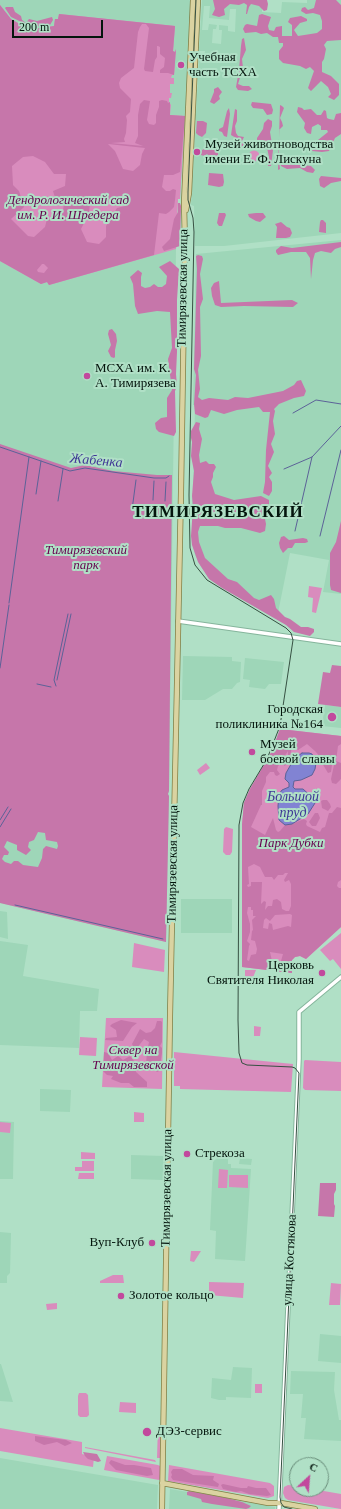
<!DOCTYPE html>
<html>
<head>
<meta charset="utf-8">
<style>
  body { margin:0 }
  #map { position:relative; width:341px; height:1509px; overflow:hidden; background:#b0e0c6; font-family:Georgia,serif }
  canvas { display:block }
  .north { position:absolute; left:289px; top:1457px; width:40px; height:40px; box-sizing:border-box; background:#b0e0c6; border:1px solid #6b8f7c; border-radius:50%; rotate:26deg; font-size:11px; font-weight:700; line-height:16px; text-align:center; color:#04150d }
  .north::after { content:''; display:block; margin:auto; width:14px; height:18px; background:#c2499d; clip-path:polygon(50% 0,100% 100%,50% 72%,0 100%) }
  .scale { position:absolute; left:12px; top:20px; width:91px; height:18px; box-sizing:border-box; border:2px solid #04150d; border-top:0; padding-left:5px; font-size:12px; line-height:14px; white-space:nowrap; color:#04150d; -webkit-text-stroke:3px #b0e0c6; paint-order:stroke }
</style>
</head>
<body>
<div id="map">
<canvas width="341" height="1509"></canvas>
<div class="north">С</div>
<div class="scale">200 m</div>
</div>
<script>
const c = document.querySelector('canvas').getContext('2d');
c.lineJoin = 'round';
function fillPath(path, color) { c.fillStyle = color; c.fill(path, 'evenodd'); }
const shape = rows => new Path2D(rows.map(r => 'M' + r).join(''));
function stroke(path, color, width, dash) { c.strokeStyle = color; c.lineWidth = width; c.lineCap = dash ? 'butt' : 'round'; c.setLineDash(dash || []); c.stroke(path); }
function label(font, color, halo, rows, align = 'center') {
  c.font = font + ' Georgia,serif'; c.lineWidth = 4; c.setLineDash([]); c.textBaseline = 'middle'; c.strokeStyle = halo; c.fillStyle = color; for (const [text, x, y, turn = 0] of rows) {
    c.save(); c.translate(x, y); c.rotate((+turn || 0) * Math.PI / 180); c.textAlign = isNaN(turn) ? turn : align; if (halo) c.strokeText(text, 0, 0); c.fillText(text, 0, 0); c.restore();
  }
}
fillPath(shape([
  [0,0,191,0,186,116,180,199,178,199,176,249,169,791,168,794,169,796,166,942,0,903],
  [202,0,262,0,262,12,281,13,282,2,307,3,307,0,341,0,341,233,224,246,195,246,194,206,191,205,196,120,193,119,193,114,196,114,199,59,204,59,205,51,199,51],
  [204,6,210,6,209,18,229,20,230,9,236,9,235,32,228,31,228,26,219,25,219,30,222,30,221,44,212,43,213,29,216,29,217,25,209,24,208,30,202,30],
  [341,240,341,594,323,592,329,560,290,553,277,618,202,568,195,555,192,542,192,494,193,493,195,405,193,405,196,254],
  [183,656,232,657,232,661,241,662,240,682,237,683,232,689,223,689,205,700,182,700],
  [245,658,284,662,281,684,269,684,265,689,249,687,250,680,243,679],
  [325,705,341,707,341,728,322,726],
  [181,899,232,899,232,933,181,933],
  [0,911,7,912,8,939,0,937],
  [0,941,28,945,23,976,99,989,97,1011,80,1011,79,1048,0,1045],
  [40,1089,71,1090,70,1112,40,1111],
  [0,1121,14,1122,13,1179,0,1179],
  [131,1155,164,1156,163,1180,131,1179],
  [218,1158,228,1159,228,1164,231,1164,231,1168,251,1169,245,1261,215,1259,216,1231,210,1230,213,1161],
  [240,1158,252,1159,251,1165,239,1164],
  [0,1232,11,1233,10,1273,7,1276,7,1283,0,1283],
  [320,1334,341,1336,341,1363,318,1361],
  [0,1364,1,1364,13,1402,0,1401],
  [233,1367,252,1368,251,1398,226,1397,226,1400,219,1400,211,1398,212,1378,231,1380],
  [291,1371,335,1372,334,1390,339,1420,341,1420,341,1441,304,1439,306,1418,301,1418,303,1394,290,1394],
  [0,1458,158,1485,157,1509,0,1509],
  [170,1489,275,1507,275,1509,169,1509]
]), '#9ed6b8');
fillPath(shape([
  [0,5,11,19,23,26,34,29,54,26,55,19,58,19,59,14,175,26,173,51,175,52,176,49,174,75,172,75,171,78,174,78,174,84,170,84,170,93,172,93,171,98,169,98,169,102,171,105,170,115,185,116,180,199,178,199,176,249,49,285,47,282,41,284,0,261],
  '248.5 156a5.5 5.5 0 1 1 11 0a5.5 5.5 0 1 1-11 0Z',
  [309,586,322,588,316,613,312,612,313,598,308,597],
  [280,729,341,736,341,927,306,959,300,956,295,957,292,960,292,973,242,967,242,825,244,803,250,789,272,751],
  [206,763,210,768,200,775,197,770],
  [226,827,233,829,232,852,230,855,226,855,223,852,224,829],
  [341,933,341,969,333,959,330,961,320,950],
  [134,943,165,950,164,972,132,967],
  [245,970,256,970,252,980,245,980],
  [106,1018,163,1018,162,1089,102,1087],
  [254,1026,261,1027,260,1036,254,1036],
  [80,1037,97,1038,96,1056,79,1055],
  [174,1052,293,1064,291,1092,180,1089,180,1086,174,1086],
  [305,1060,341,1062,341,1091,305,1090,303,1088,304,1061],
  [134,1112,144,1113,144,1122,134,1122],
  [0,1122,11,1123,10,1133,0,1132],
  [81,1152,95,1153,95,1159,81,1159],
  [82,1161,94,1161,94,1171,75,1171,75,1167,82,1167],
  [219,1169,228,1170,227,1188,218,1188],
  [79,1173,94,1173,94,1179,78,1179],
  [229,1175,248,1175,248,1188,229,1187],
  [191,1251,201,1251,194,1262,190,1261],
  [113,1275,123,1275,124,1283,100,1283,100,1281],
  [209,1282,244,1283,243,1298,209,1295],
  [331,1283,341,1284,340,1305,329,1305],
  [57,1303,57,1309,47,1310,46,1304],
  [255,1384,262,1384,262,1393,255,1393],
  [79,1393,86,1393,88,1395,89,1415,87,1417,80,1417,78,1415,78,1396],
  [120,1402,136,1403,136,1413,119,1412],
  [158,1425,161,1425,160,1458,157,1458],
  [0,1428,82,1442,82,1454,94,1457,93,1467,0,1451],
  [85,1447,155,1460,156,1462,85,1448],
  [107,1456,158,1465,160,1466,160,1479,159,1480,104,1470],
  [169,1465,270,1483,274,1486,274,1496,268,1498,168,1481],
  [288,1485,297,1486,297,1489,312,1489,341,1494,341,1509,288,1500,285,1498,283,1493,284,1487]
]), '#d98cbd');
fillPath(shape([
  [213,0,267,0,268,4,267,10,264,11,259,6,251,4,249,7,247,14,246,14,247,5,244,3,239,5,230,4,224,9,225,15,219,17,212,15,215,9],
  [316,0,336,0,341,5,341,40,327,41,324,45,326,49,324,59,322,62,322,72,331,76,339,84,339,95,334,100,328,97,331,94,328,87,321,81,311,91,308,88,314,71,310,67,306,69,300,66,283,63,279,59,279,51,283,46,283,43,279,43,278,37,273,37,267,33,261,34,256,32,245,33,243,29,245,25,247,24,257,26,259,15,262,14,271,17,268,26,269,30,274,31,276,27,282,26,282,36,292,36,292,25,288,22,290,18,301,16,307,19,307,21,300,23,294,30,298,36,317,33,322,29,322,21,320,15,313,13,306,14,301,11,302,8,305,7,308,10,314,8],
  [0,5,11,19,23,26,34,29,54,26,55,19,58,19,59,14,175,26,173,51,175,52,176,49,174,75,168,73,160,73,160,70,164,67,165,58,160,54,160,47,158,46,157,46,157,57,155,60,153,72,145,71,144,69,149,28,146,24,142,24,140,27,138,32,134,68,121,78,119,83,120,88,131,99,130,112,126,116,127,120,126,133,124,139,125,142,111,143,143,146,135,143,138,136,138,115,140,104,144,100,150,101,147,120,149,124,154,125,156,123,156,115,159,107,159,101,162,100,167,101,168,103,170,102,170,115,185,116,180,172,173,175,164,175,162,187,166,191,170,191,173,189,176,190,175,200,174,207,169,212,166,214,159,213,154,255,49,285,47,282,41,284,0,261],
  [108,144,145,148,142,154,140,165,133,171,123,169,115,151],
  [33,156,45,162,54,174,66,174,65,186,53,191,57,204,64,204,63,210,55,216,47,219,45,227,34,237,28,236,11,219,24,207,19,191,13,185,12,166,23,157],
  [110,199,123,200,125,206,117,208,106,226,106,237,99,244,87,242,81,229,89,213,90,203,95,200,107,201],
  [42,264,44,264,48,268,44,273,38,272,37,270],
  [6,7,13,7,15,12,21,16,22,20,26,23,29,19,37,21,52,17,53,20,50,25,32,27,11,17,5,8],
  [244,38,246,50,242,59,243,68,238,84,243,86,249,86,252,89,248,91,238,90,236,87,239,70,241,46,242,39],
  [218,87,222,92,219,96,220,99,214,104,210,102,214,92,214,89],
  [252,102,271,104,273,110,272,114,267,115,263,109,253,108,251,105],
  [280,105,282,106,284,108,280,118,282,122,283,126,279,130,279,160,280,169,278,170],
  [298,107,302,108,304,110,311,109,317,115,321,115,324,110,326,111,327,118,329,119,334,120,336,114,341,113,341,134,335,138,329,151,322,152,312,151,318,140,328,132,327,130,321,130,321,126,318,124,312,127,311,134,307,133,304,128,305,123,297,112],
  [229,108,230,114,227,137,224,136,222,132,219,131,219,129,223,127,227,111],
  [235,109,237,110,237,121,235,126,236,133,238,136,244,137,242,141,244,144,242,147,237,146,236,138,231,135],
  [268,119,272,121,272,126,270,132,273,150,271,166,268,166,269,157,267,148,260,145,257,142,257,138,263,129,264,123],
  [197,121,203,121,207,123,206,133,202,137,198,135,196,133],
  [212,145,218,146,218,158,216,162,214,162,213,157,210,157,207,154,204,156,201,155,202,150],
  [283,158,289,160,294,164,311,166,315,170,313,173,307,172,300,168,287,169,281,166,280,161],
  [209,173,223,174,224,182,223,186,219,187,208,185],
  [321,176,341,178,341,181,331,183,324,188,320,186,319,179],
  [178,203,180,203,181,206,180,246,164,251,162,247,170,239,174,219,178,212],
  [219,213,225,213,226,215,222,226,219,226,217,223],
  [256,213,263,213,266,217,260,222,256,221,249,217,248,214],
  [321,220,323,220,326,223,326,233,319,232,320,222],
  [281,222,287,227,290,228,292,233,290,237,286,238,276,238,277,227,275,224],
  [341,242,341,247,335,249,331,253,321,251,315,253,313,260,311,279,310,258,306,252,291,252,278,255,276,252,276,250,281,246,292,248],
  [198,255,202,256,203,259,200,274,203,299,200,307,201,356,198,370,200,389,198,397,202,400,209,398,228,400,235,397,248,398,283,391,294,385,297,381,301,380,306,391,304,396,294,398,279,404,274,409,275,411,273,421,275,434,271,444,274,452,268,466,272,473,269,477,272,482,272,491,269,496,263,493,265,482,266,450,270,412,263,412,259,407,237,410,224,414,211,410,208,417,205,418,195,414,194,404,196,375,194,369,197,269,196,256],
  [170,261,179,269,177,300,177,352,176,374,177,386,175,391,176,432,174,436,159,432,156,429,155,423,161,418,167,417,167,398,172,390,168,359,172,348,170,312,157,311,138,314,135,306,133,284,130,277,138,270,142,273,141,277,141,286,145,288,150,287,154,284,158,287,162,287,166,284,167,276,159,267],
  [219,281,221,303,292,300,298,303,293,307,244,306,221,307,215,305,212,296,211,288,214,283],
  [112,329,116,334,117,341,115,350,115,357,114,358,111,357,108,351,111,345,108,334,109,330],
  [196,422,200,423,199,429,202,439,199,455,200,463,206,461,209,464,214,464,216,467,213,473,213,477,211,482,215,494,234,500,261,496,269,500,269,506,264,514,266,524,265,531,260,533,241,528,225,528,218,526,200,526,198,532,199,542,205,558,228,579,237,582,254,598,259,600,271,595,274,599,276,608,285,617,290,619,301,627,308,627,314,629,314,632,310,636,294,632,286,625,222,588,209,579,198,562,192,545,191,536,193,507,192,496,194,471,191,456,192,442,191,438,191,431],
  [0,444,71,468,85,465,113,471,157,475,172,475,169,791,168,794,169,796,166,942,0,903],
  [38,832,45,833,46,840,57,842,58,846,57,849,46,846,43,849,42,858,38,867,23,865,18,861,14,861,11,864,5,862,2,859,4,855,8,855,9,852,4,847,7,841,17,845,17,850,26,855,31,850,28,847,29,842,34,840],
  [341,521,341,593,331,590,330,585,330,553,336,542],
  [284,536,289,540,303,538,307,539,308,542,305,543,295,543,292,548,288,548,283,553,280,548,279,543,281,537],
  [332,665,341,666,341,707,318,704,323,672,330,673],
  [280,729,341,736,341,744,338,746,336,761,341,763,341,779,336,784,332,783,331,779,334,765,332,765,331,772,328,773,322,763,322,759,315,751,307,744,298,750,296,748,297,739,294,737,292,738,290,740,292,747,290,756,288,757,288,751,284,757,281,756,285,760,286,760,287,762,285,766,281,763,278,766,277,770,280,774,277,776,275,775,274,772,270,772,266,777,266,782,262,791,262,805,261,805,251,827,265,835,273,818,276,830,278,832,280,831,285,825,292,824,304,819,307,821,306,824,307,826,320,832,322,828,325,827,329,813,332,813,337,807,341,808,341,880,338,882,337,886,339,888,341,888,341,927,306,959,300,956,295,957,292,960,292,973,242,967,242,825,244,803,250,789,272,751],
  [254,864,260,867,265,877,272,877,274,880,278,875,283,875,285,873,288,873,284,880,285,882,289,880,291,884,291,906,289,911,286,911,282,909,281,902,277,899,273,900,272,906,268,906,265,910,266,902,264,901,261,904,262,882,251,882,251,886,248,887,247,885,249,884,248,867],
  [248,907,251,907,251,910,253,910,253,916,256,916,252,920,253,930,252,931,251,940,255,941,257,949,256,954,251,955,249,961,247,960,249,946,250,944,247,941,250,932,250,924,247,913],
  [290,914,292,915,291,927,288,926,273,930,272,924,269,923,268,929,263,928,264,920,266,918,270,921,275,915],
  [270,952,283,954,281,961,272,961],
  [323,800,327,800,330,804,331,807,328,811,322,808,321,801],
  [315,813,318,813,320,818,316,826,312,826,309,822],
  [121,1020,137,1023,132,1027,123,1041,105,1040,106,1038,117,1037,116,1030,110,1026,112,1024],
  [157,1021,161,1021,162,1022,162,1042,160,1046,162,1048,162,1053,159,1071,157,1072,153,1068,149,1069,146,1064,147,1052,149,1042,144,1039,137,1048,133,1046,132,1044,140,1029,146,1033,151,1032,155,1028],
  [104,1052,108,1053,112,1060,118,1056,123,1060,130,1056,134,1061,136,1072,147,1082,147,1087,134,1087,129,1083,121,1083,111,1079,113,1076,107,1075,103,1071],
  [320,1183,336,1183,336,1190,334,1194,334,1204,335,1206,334,1217,318,1216],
  [35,1436,66,1440,72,1443,65,1446,57,1442,44,1445,35,1441],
  [83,1452,97,1454,101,1461,98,1462,88,1459,85,1456],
  [111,1460,125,1465,134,1465,151,1468,153,1475,147,1476,116,1470,109,1463],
  [173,1469,182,1469,193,1475,214,1476,213,1480,219,1484,218,1487,173,1480,171,1477,172,1475,171,1472],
  [223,1484,241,1488,247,1488,248,1486,256,1488,266,1488,271,1495,267,1496,249,1494,241,1491,236,1492,223,1489,221,1485],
  [189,1491,227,1498,242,1502,251,1506,249,1508,246,1509,212,1504,202,1502,201,1499,187,1495,187,1492]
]), '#c676aa');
const water = shape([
  [302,753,309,753,312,754,316,763,315,769,312,775,301,780,294,781,293,787,295,789,303,789,314,799,315,803,308,814,292,824,285,825,279,820,278,806,279,794,282,790,289,787,289,783,285,779,286,773,294,759,302,753]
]);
fillPath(water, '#8183d3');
stroke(water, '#5c6298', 1);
stroke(shape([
  [293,413,316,400,341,404],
  [0,447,70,471,85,468,154,478,166,478,169,476],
  [284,469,312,457,341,426],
  [36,494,41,461],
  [153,500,154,481],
  [58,501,63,469],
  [165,501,166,482],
  [132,510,136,480],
  [295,531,312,457],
  [320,536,341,450],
  [9,603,29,457],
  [0,668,9,605],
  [57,680,71,614],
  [37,684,51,687],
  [56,686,54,680,68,614],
  [0,820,8,807],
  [0,827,11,809],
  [15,905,163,939]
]), '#5c6298', 1);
const minor = shape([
  [178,621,341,644],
  [279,1509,299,1059,299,1012,341,977]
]);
const major = shape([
  [186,210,189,193,198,0],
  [162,1483,268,1503,281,1503,315,1509],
  [162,1509,170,1016,181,492,185,244,184,203,193,0]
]);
stroke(minor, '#85b59c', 5.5);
stroke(major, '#807e45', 6);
stroke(minor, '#fff', 3.5);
stroke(major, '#dad3a1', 4.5);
stroke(shape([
  [196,0,188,192,188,200,193,218,194,232,189,495,190,548,195,565,207,580,286,628,291,633,293,640,280,726,267,759,249,789,243,803,239,825,238,1020,239,1053,242,1063,247,1065,292,1067,295,1068,299,1073,280,1497,281,1503,284,1507,292,1509]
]), '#365042', 1);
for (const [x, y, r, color] of [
  [181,65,4,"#c2499d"],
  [197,152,4,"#c2499d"],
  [87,376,4,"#c2499d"],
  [332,717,5,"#c2499d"],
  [252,752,4,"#c2499d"],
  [322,973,4,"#c2499d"],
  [187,1154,4,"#c2499d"],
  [152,1243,4,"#c2499d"],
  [121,1296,4,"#c2499d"],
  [147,1432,5,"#c2499d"]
]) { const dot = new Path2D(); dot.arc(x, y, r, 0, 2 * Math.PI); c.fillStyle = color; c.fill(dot); stroke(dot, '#b0e0c6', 1.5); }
label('13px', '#04150d', '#b0e0c6', [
  ["Учебная",189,58],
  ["часть ТСХА",189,73],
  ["Музей животноводства",205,145],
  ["имени Е. Ф. Лискуна",205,160],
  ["МСХА им. К.",95,369],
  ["А. Тимирязева",95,384],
  ["Городская",323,710,"right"],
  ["поликлиника №164",323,725,"right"],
  ["Музей",260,745],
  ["боевой славы",260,760],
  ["Церковь",314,966,"right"],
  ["Святителя Николая",314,981,"right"],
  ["Стрекоза",195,1154],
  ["Вуп-Клуб",144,1243,"right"],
  ["Золотое кольцо",129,1296],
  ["ДЭЗ-сервис",156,1432]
], 'left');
label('italic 13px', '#66004e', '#b0e0c6', [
  ["Дендрологический сад",68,201],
  ["им. Р. И. Шредера",68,216],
  ["Тимирязевский",86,551],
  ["парк",86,566],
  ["Парк Дубки",291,844],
  ["Сквер на",133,1051],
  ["Тимирязевской",133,1066]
]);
label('13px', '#04150d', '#b0e0c6', [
  ["Тимирязевская улица",183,288,-89],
  ["Тимирязевская улица",173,864,-89],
  ["Тимирязевская улица",167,1188,-89],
  ["улица Костякова",290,1260,-87]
]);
label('italic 14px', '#3f3796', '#b0e0c6', [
  ["Жабенка",96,461,5],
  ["Большой",293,797],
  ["пруд",293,813]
]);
c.letterSpacing = '1px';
label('bold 17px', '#04150d', '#b0e0c6', [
  ["ТИМИРЯЗЕВСКИЙ",218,513]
]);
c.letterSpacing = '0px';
</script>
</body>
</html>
